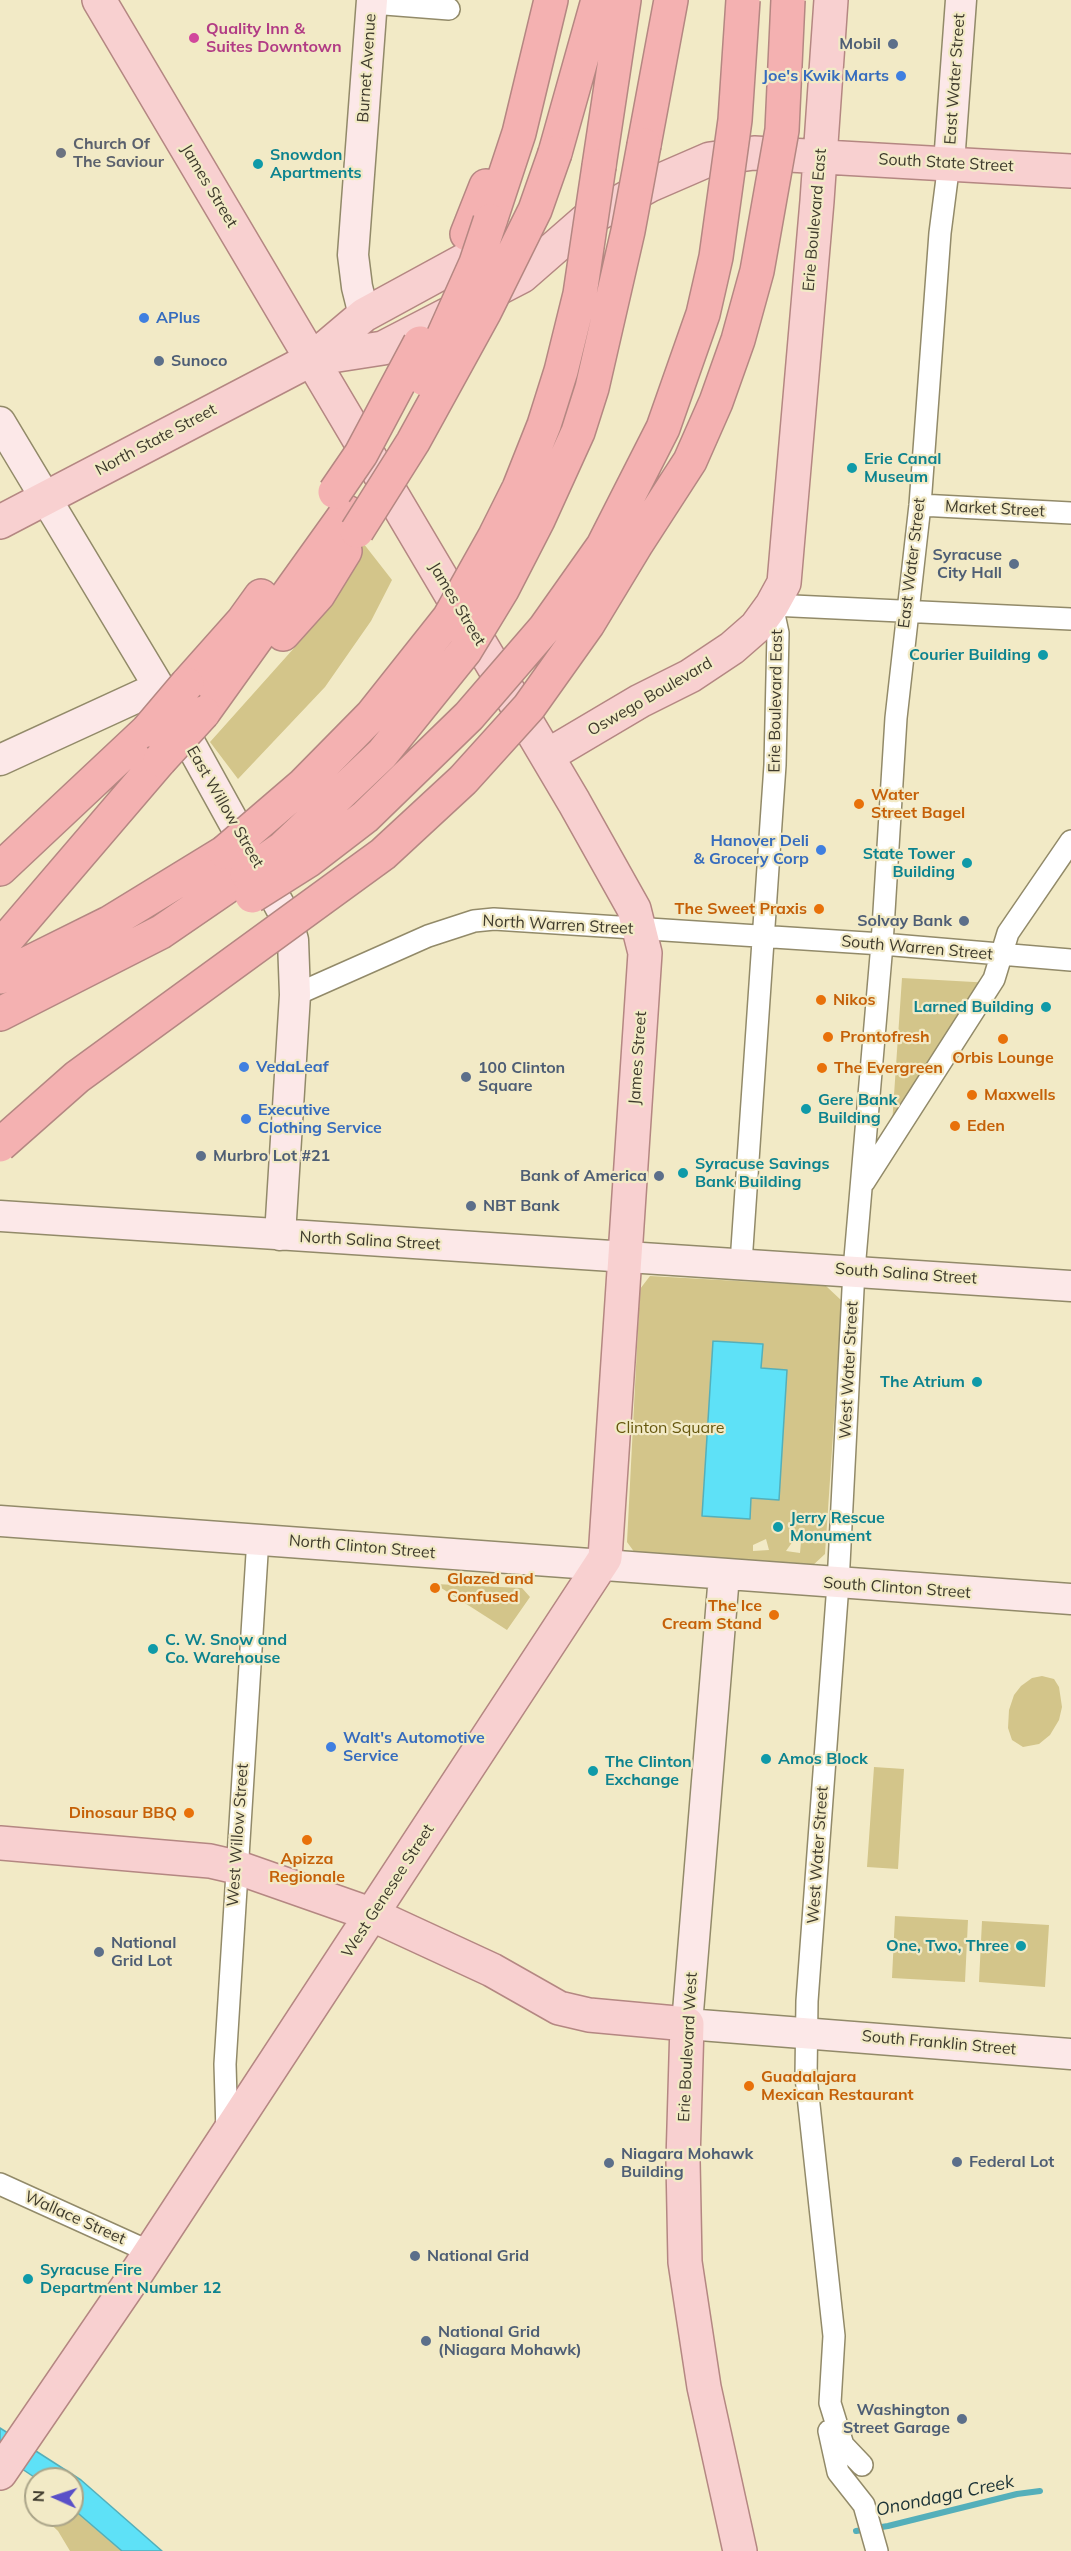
<!DOCTYPE html>
<html>
<head>
<meta charset="utf-8">
<style>
  body { margin:0 }
  #map { position:relative; width:1071px; height:2551px; overflow:hidden; background:#f2eac6; font-family:Mulish,sans-serif }
  canvas { display:block }
  .north { position:absolute; left:24px; top:2467px; width:60px; height:60px; box-sizing:border-box; background:#f2eac6; border:2px solid #aaa488; border-radius:50%; rotate:273deg; font-size:16px; font-weight:700; line-height:24px; text-align:center; color:#3e3a2c }
  .north::after { content:''; display:block; margin:auto; width:21px; height:27px; background:#5a50c8; clip-path:polygon(50% 0,100% 100%,50% 72%,0 100%) }
</style>
</head>
<body>
<div id="map">
<canvas width="1071" height="2551"></canvas>
<div class="north">N</div>
</div>
<script>
const c = document.querySelector('canvas').getContext('2d');
c.lineJoin = 'round';
function fillPath(path, color) { c.fillStyle = color; c.fill(path, 'evenodd'); }
const shape = rows => new Path2D(rows.map(r => 'M' + r).join(''));
function stroke(path, color, width, dash) { c.strokeStyle = color; c.lineWidth = width; c.lineCap = dash ? 'butt' : 'round'; c.setLineDash(dash || []); c.stroke(path); }
function label(font, color, halo, rows, align = 'center') {
  c.font = font + ' Mulish,sans-serif'; c.lineWidth = 4.5; c.setLineDash([]); c.textBaseline = 'middle'; c.strokeStyle = halo; c.fillStyle = color; for (const [text, x, y, turn = 0] of rows) {
    c.save(); c.translate(x, y); c.rotate((+turn || 0) * Math.PI / 180); c.textAlign = isNaN(turn) ? turn : align; if (halo) c.strokeText(text, 0, 0); c.fillText(text, 0, 0); c.restore();
  }
}
fillPath(shape([
  [360,539,392,580,371,621,325,687,238,779,210,742,303,638],
  [902,978,992,983,891,1139],
  [650,1276,826,1286,842,1301,825,1554,812,1566,635,1553,627,1542,640,1289],
  [713,1341,763,1344,761,1368,787,1370,778,1500,751,1498,702,1516],
  [766,1539,769,1550,753,1551,753,1545],
  [793,1541,801,1542,800,1553,786,1551],
  [435,1584,522,1588,530,1597,507,1630],
  [1042,1676,1054,1679,1059,1687,1062,1707,1059,1720,1050,1735,1039,1744,1023,1747,1012,1740,1008,1728,1009,1710,1014,1695,1021,1686,1032,1678],
  [874,1767,904,1769,898,1869,867,1867],
  [895,1916,968,1920,965,1982,892,1978],
  [982,1921,1049,1925,1045,1987,979,1982],
  [72,2508,107,2537,122,2551,70,2551,58,2531,41,2515,72,2515]
]), '#d3c58a');
const water = shape([
  [713,1341,763,1344,761,1368,787,1370,779,1500,751,1498,750,1519,702,1516,713,1341],
  [0,2428,81,2480,162,2551,122,2551,72,2508,72,2479,37,2479,0,2454,0,2428]
]);
fillPath(water, '#5ee1f7');
stroke(water, '#54afba', 1.5);
stroke(shape([
  [856,2531,888,2526,1017,2494,1040,2491]
]), '#54afba', 6);
const street = shape([
  [372,3,449,9],
  [920,505,1071,513],
  [295,995,428,936,474,921,494,919,882,944,1071,960],
  [864,1182,994,979,1008,933,1071,841],
  [741,1263,775,765,778,633,772,605,1071,619],
  [227,2133,225,2064,258,1538],
  [0,2184,150,2252],
  [829,2431,838,2472,864,2505,877,2551],
  [862,2465,843,2445,830,2403,834,2336,806,2077,807,2001,838,1584,854,1270,882,944,896,718,920,505,940,233,949,163]
]);
const secondary = shape([
  [949,163,961,0],
  [364,315,357,287,353,255,372,0],
  [0,422,159,687,287,919,293,940,295,995,280,1235],
  [0,760,159,687],
  [0,1216,1071,1286],
  [0,1521,1071,1599],
  [724,1575,687,2024,1071,2054]
]);
const primary = shape([
  [312,359,383,348,522,276,585,221,650,185,710,159,754,153,1071,171],
  [0,522,312,359,364,315,463,261,500,247],
  [547,756,640,701,690,676,732,648,756,627,772,605,784,583,817,201,831,0],
  [0,1843,210,1861,236,1867,373,1915,492,1970,559,2008,589,2015,687,2024,683,2161,685,2262,704,2387,740,2551],
  [0,2473,136,2274,605,1558,645,953,634,909,574,802,99,0]
]);
const highway = shape([
  [644,145,671,0],
  [555,153,598,0],
  [599,166,624,0],
  [490,221,519,133,551,0],
  [467,234,486,186],
  [283,634,318,595,345,551],
  [187,684,243,621,261,596],
  [203,713,347,512],
  [0,869,148,730],
  [0,947,160,760],
  [0,977,109,923,225,852],
  [0,1014,161,932,247,873]
]);
stroke(street, '#928a69', 24);
stroke(secondary, '#928a69', 33);
stroke(primary, '#b48782', 36);
stroke(highway, '#b48782', 36);
stroke(street, '#fff', 21);
stroke(secondary, '#fce8e8', 30);
stroke(primary, '#f8d0d0', 33);
stroke(highway, '#f4b1b1', 33);
const highwayBridge = shape([
  [424,379,476,263,490,221],
  [335,492,361,454,420,343],
  [357,531,413,442,485,311,535,210,555,153],
  [148,730,187,684],
  [160,760,203,713],
  [225,852,303,785,372,715,449,618,495,536,519,488,544,425,561,371,580,294,599,166],
  [247,873,283,848,382,754,465,651,502,590,538,520,578,432,592,388,628,231,644,145],
  [252,896,309,860,365,817,469,716,545,628,603,546,663,428,703,314,716,257,735,120,743,0],
  [0,1145,77,1077,383,854,463,780,529,707,588,624,637,543,690,461,716,402,738,340,757,271,782,130,788,0]
]);
stroke(highwayBridge, '#b48782', 36, []);
stroke(highwayBridge, '#f4b1b1', 33);
for (const [x, y, r, color] of [
  [194,38,6,"#d1479c"],
  [893,44,6,"#5c6f8a"],
  [901,76,6,"#3f7fe0"],
  [61,153,6,"#6b7280"],
  [258,164,6,"#0f9aa8"],
  [144,318,6,"#3f7fe0"],
  [159,361,6,"#5c6f8a"],
  [852,468,6,"#0f9aa8"],
  [1014,564,6,"#5c6f8a"],
  [1043,655,6,"#0f9aa8"],
  [859,804,6,"#e8710a"],
  [821,850,6,"#3f7fe0"],
  [967,863,6,"#0f9aa8"],
  [819,909,6,"#e8710a"],
  [964,921,6,"#5c6f8a"],
  [821,1000,6,"#e8710a"],
  [1046,1007,6,"#0f9aa8"],
  [828,1037,6,"#e8710a"],
  [1003,1039,6,"#e8710a"],
  [244,1067,6,"#3f7fe0"],
  [822,1068,6,"#e8710a"],
  [466,1077,6,"#5c6f8a"],
  [972,1095,6,"#e8710a"],
  [806,1109,6,"#0f9aa8"],
  [246,1119,6,"#3f7fe0"],
  [955,1126,6,"#e8710a"],
  [201,1156,6,"#5c6f8a"],
  [683,1173,6,"#0f9aa8"],
  [659,1176,6,"#5c6f8a"],
  [471,1206,6,"#5c6f8a"],
  [977,1382,6,"#0f9aa8"],
  [778,1527,6,"#0f9aa8"],
  [435,1588,6,"#e8710a"],
  [774,1615,6,"#e8710a"],
  [153,1649,6,"#0f9aa8"],
  [331,1747,6,"#3f7fe0"],
  [766,1759,6,"#0f9aa8"],
  [593,1771,6,"#0f9aa8"],
  [189,1813,6,"#e8710a"],
  [307,1840,6,"#e8710a"],
  [1021,1946,6,"#0f9aa8"],
  [99,1952,6,"#5c6f8a"],
  [749,2086,6,"#e8710a"],
  [957,2162,6,"#5c6f8a"],
  [609,2163,6,"#5c6f8a"],
  [415,2256,6,"#5c6f8a"],
  [28,2279,6,"#0f9aa8"],
  [426,2341,6,"#5c6f8a"],
  [962,2419,6,"#5c6f8a"]
]) { const dot = new Path2D(); dot.arc(x, y, r, 0, 2 * Math.PI); c.fillStyle = color; c.fill(dot); stroke(dot, '#f2eac6', 2); }
label('bold 16px', '#b23c85', '#f2eac6', [
  ["Quality Inn &",206,29],
  ["Suites Downtown",206,47]
], 'left');
label('bold 16px', '#4e5e75', '#f2eac6', [
  ["Mobil",881,44,"right"],
  ["Sunoco",171,361],
  ["Syracuse",1002,555,"right"],
  ["City Hall",1002,573,"right"],
  ["Solvay Bank",952,921,"right"],
  ["100 Clinton",478,1068],
  ["Square",478,1086],
  ["Murbro Lot #21",213,1156],
  ["Bank of America",647,1176,"right"],
  ["NBT Bank",483,1206],
  ["National",111,1943],
  ["Grid Lot",111,1961],
  ["Niagara Mohawk",621,2154],
  ["Building",621,2172],
  ["Federal Lot",969,2162],
  ["National Grid",427,2256],
  ["National Grid",438,2332],
  ["(Niagara Mohawk)",438,2350],
  ["Washington",950,2410,"right"],
  ["Street Garage",950,2428,"right"]
], 'left');
label('16px', '#3e3a2c', '#f2eac6', [
  ["Burnet Avenue",367,68,-86],
  ["East Water Street",955,79,-86],
  ["South State Street",946,163,3],
  ["James Street",209,186,59],
  ["Erie Boulevard East",815,220,-85],
  ["North State Street",156,440,-28],
  ["Market Street",995,509,3],
  ["East Water Street",912,563,-83],
  ["James Street",457,604,59],
  ["Oswego Boulevard",650,697,-30],
  ["Erie Boulevard East",776,701,-89],
  ["East Willow Street",225,807,60],
  ["North Warren Street",558,925,3],
  ["South Warren Street",917,948,5],
  ["James Street",638,1058,-86],
  ["North Salina Street",370,1241,3],
  ["South Salina Street",906,1274,4],
  ["West Water Street",849,1370,-87],
  ["North Clinton Street",362,1547,5],
  ["South Clinton Street",897,1588,4],
  ["West Willow Street",238,1835,-86],
  ["West Water Street",818,1855,-86],
  ["West Genesee Street",388,1891,-57],
  ["South Franklin Street",939,2043,5],
  ["Erie Boulevard West",688,2047,-87],
  ["Wallace Street",75,2218,24]
]);
label('bold 16px', '#366cbe', '#f2eac6', [
  ["Joe's Kwik Marts",889,76,"right"],
  ["APlus",156,318],
  ["Hanover Deli",809,841,"right"],
  ["& Grocery Corp",809,859,"right"],
  ["VedaLeaf",256,1067],
  ["Executive",258,1110],
  ["Clothing Service",258,1128],
  ["Walt's Automotive",343,1738],
  ["Service",343,1756]
], 'left');
label('bold 16px', '#5b616d', '#f2eac6', [
  ["Church Of",73,144],
  ["The Saviour",73,162]
], 'left');
label('bold 16px', '#0d838f', '#f2eac6', [
  ["Snowdon",270,155],
  ["Apartments",270,173],
  ["Erie Canal",864,459],
  ["Museum",864,477],
  ["Courier Building",1031,655,"right"],
  ["State Tower",955,854,"right"],
  ["Building",955,872,"right"],
  ["Larned Building",1034,1007,"right"],
  ["Gere Bank",818,1100],
  ["Building",818,1118],
  ["Syracuse Savings",695,1164],
  ["Bank Building",695,1182],
  ["The Atrium",965,1382,"right"],
  ["Jerry Rescue",790,1518],
  ["Monument",790,1536],
  ["C. W. Snow and",165,1640],
  ["Co. Warehouse",165,1658],
  ["Amos Block",778,1759],
  ["The Clinton",605,1762],
  ["Exchange",605,1780],
  ["One, Two, Three",1009,1946,"right"],
  ["Syracuse Fire",40,2270],
  ["Department Number 12",40,2288]
], 'left');
label('bold 16px', '#c56008', '#f2eac6', [
  ["Water",871,795],
  ["Street Bagel",871,813],
  ["The Sweet Praxis",807,909,"right"],
  ["Nikos",833,1000],
  ["Prontofresh",840,1037],
  ["Orbis Lounge",1003,1058,"center"],
  ["The Evergreen",834,1068],
  ["Maxwells",984,1095],
  ["Eden",967,1126],
  ["Glazed and",447,1579],
  ["Confused",447,1597],
  ["The Ice",762,1606,"right"],
  ["Cream Stand",762,1624,"right"],
  ["Dinosaur BBQ",177,1813,"right"],
  ["Apizza",307,1859,"center"],
  ["Regionale",307,1877,"center"],
  ["Guadalajara",761,2077],
  ["Mexican Restaurant",761,2095]
], 'left');
label('16px', '#66570e', '#f2eac6', [
  ["Clinton Square",670,1428]
]);
label('italic 18px', '#1c3337', '#f2eac6', [
  ["Onondaga Creek",945,2496,-12]
]);
</script>
</body>
</html>
